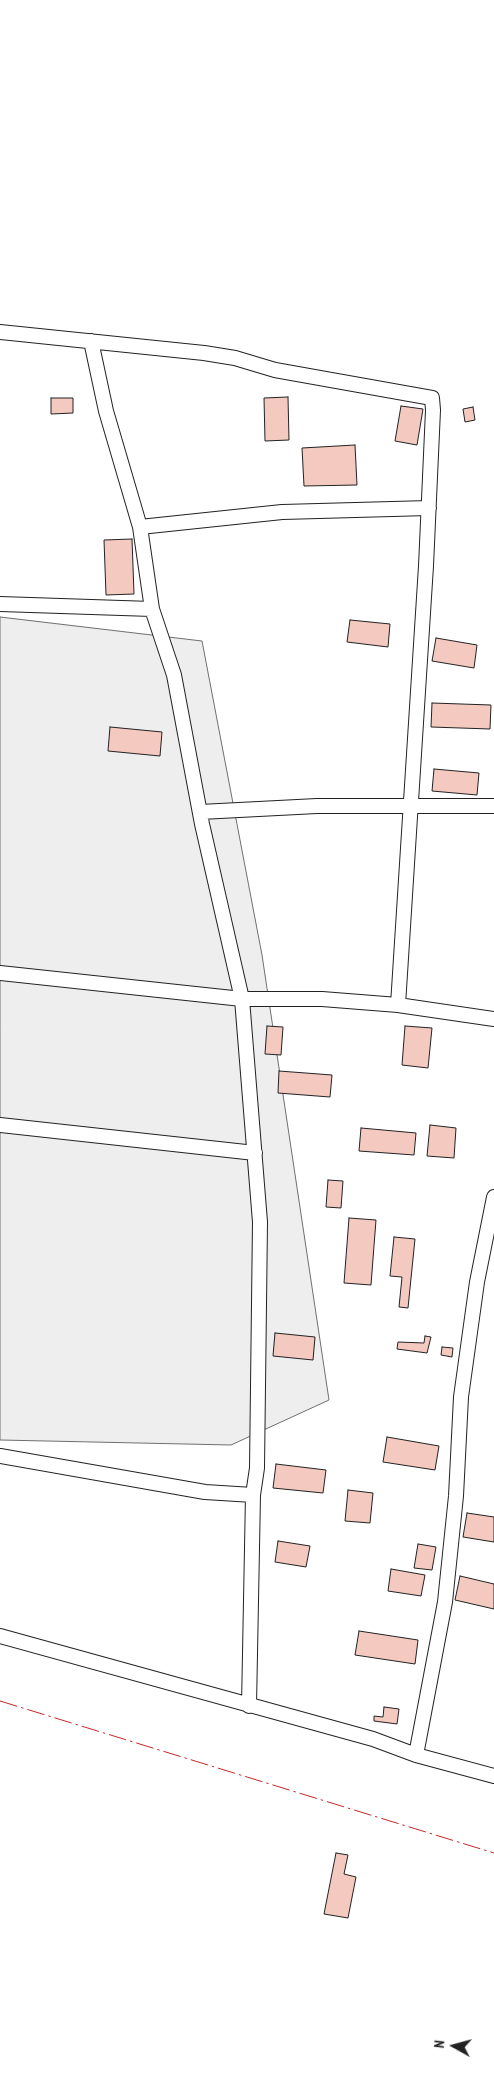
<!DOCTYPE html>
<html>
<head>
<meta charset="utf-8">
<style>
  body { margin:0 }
  #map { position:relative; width:494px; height:2086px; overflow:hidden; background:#fff; font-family:"PT Sans Narrow",sans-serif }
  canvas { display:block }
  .north { position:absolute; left:429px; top:2021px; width:50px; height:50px; -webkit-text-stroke:4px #fff; paint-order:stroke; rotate:277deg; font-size:14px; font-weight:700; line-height:20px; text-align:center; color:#222 }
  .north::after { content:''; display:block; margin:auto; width:18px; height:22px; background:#222; clip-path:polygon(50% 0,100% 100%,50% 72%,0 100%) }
</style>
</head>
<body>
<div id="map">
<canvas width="494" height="2086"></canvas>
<div class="north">N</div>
</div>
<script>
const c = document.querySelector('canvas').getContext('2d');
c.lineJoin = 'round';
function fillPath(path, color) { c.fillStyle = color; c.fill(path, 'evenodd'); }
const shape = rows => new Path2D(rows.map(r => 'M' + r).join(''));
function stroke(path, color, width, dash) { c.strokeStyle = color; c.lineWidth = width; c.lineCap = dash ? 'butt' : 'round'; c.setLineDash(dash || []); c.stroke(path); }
const green = shape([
  [0,617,202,641,262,955,329,1400,231,1445,0,1440,0,617]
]);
fillPath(green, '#eee');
stroke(green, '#6f6f6f', 1);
const building = shape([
  [288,397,289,440,265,441,264,398,288,397],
  [51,398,73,398,73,413,51,414,51,398],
  [401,406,423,409,417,445,395,441,401,406],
  [473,407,475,420,465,422,463,409,473,407],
  [355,445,357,485,304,486,302,448,355,445],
  [132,539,134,594,106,595,104,540,132,539],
  [350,620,390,624,388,647,347,642,350,620],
  [436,638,477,645,474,668,432,661,436,638],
  [432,703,491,705,490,729,431,727,432,703],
  [110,727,162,732,160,756,108,751,110,727],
  [434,769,479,773,477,795,432,791,434,769],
  [267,1026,283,1027,281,1055,265,1054,267,1026],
  [405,1026,432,1028,428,1068,402,1065,405,1026],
  [279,1071,332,1075,330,1097,278,1093,279,1071],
  [430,1125,456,1128,454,1158,427,1156,430,1125],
  [361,1128,416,1133,414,1155,359,1151,361,1128],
  [328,1180,343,1181,341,1208,326,1207,328,1180],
  [349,1218,376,1220,371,1285,344,1283,349,1218],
  [394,1237,415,1239,408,1308,399,1307,402,1277,390,1276,394,1237],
  [275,1333,315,1337,313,1360,273,1356,275,1333],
  [425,1336,431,1337,427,1353,397,1349,398,1342,424,1343,425,1336],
  [442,1347,453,1348,452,1357,441,1355,442,1347],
  [387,1437,439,1446,435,1470,383,1462,387,1437],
  [276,1464,326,1470,323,1493,273,1488,276,1464],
  [348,1490,373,1493,370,1523,345,1521,348,1490],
  [467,1513,494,1517,494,1542,463,1537,467,1513],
  [278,1541,310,1546,306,1567,275,1562,278,1541],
  [418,1544,436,1547,432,1570,414,1568,418,1544],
  [391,1569,425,1575,421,1596,388,1591,391,1569],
  [460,1576,494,1584,494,1609,455,1600,460,1576],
  [359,1631,418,1640,415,1664,355,1655,359,1631],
  [384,1707,399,1709,397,1724,374,1721,374,1716,383,1717,384,1707],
  [336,1853,348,1855,344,1874,356,1877,348,1918,324,1914,336,1853]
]);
fillPath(building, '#f3c9c0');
stroke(building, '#222', 1);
const minor = shape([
  [0,332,204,353,235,358,275,370,432,398,433,410,426,566,398,1005],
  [91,341,106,411,140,527,152,609],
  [140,527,282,512,429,508],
  [0,604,152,609,174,675,202,824,242,999,260,1222,257,1468,253,1495,205,1492,0,1456],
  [200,812,317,806,494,806],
  [0,973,242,999,322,999,398,1005,494,1019],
  [0,1125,255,1153],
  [0,1636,373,1739,416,1755,494,1776],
  [249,1706,253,1495],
  [416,1755,445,1602,456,1496,461,1397,477,1282,494,1197]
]);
stroke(minor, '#222', 16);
stroke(minor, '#fff', 14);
stroke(shape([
  [0,1701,494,1853]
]), '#c62828', 1, [18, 4, 2.5, 4]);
</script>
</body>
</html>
